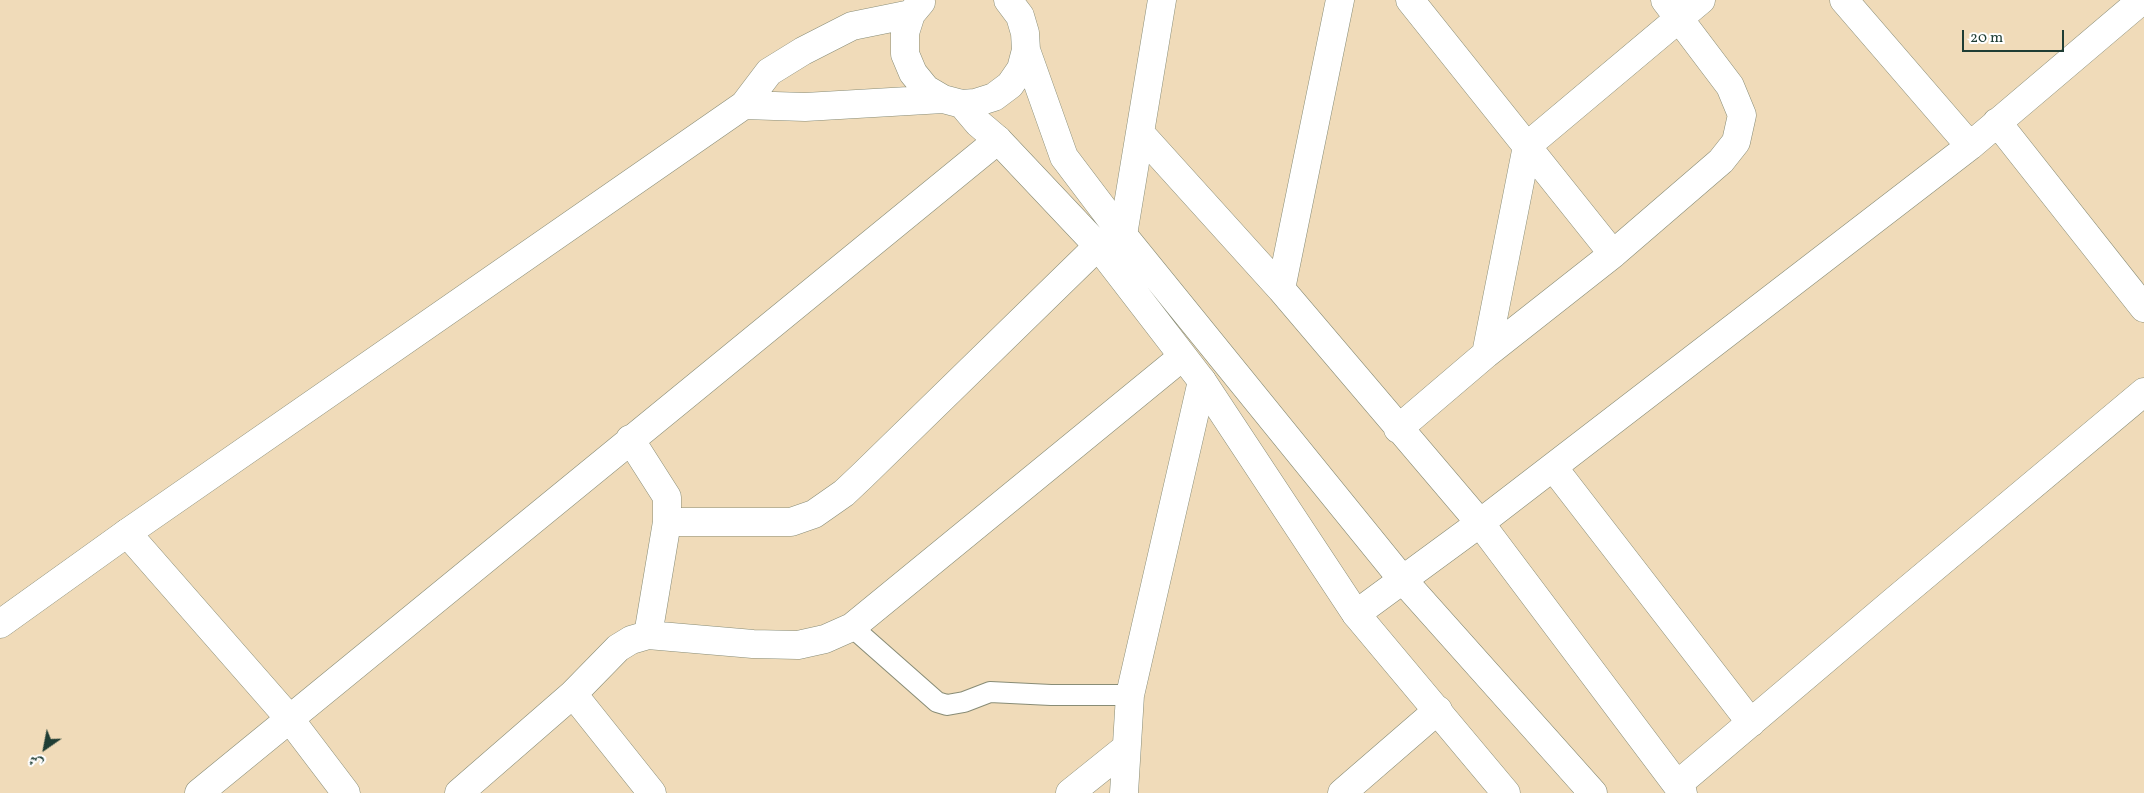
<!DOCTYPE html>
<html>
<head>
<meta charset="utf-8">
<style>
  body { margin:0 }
  #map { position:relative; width:2144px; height:793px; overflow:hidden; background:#f0dbb9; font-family:Vollkorn,Amiri,serif }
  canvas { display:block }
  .north { position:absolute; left:20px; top:723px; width:50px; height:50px; -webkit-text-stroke:4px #fff; paint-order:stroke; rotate:213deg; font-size:14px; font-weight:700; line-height:20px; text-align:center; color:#1f3d34 }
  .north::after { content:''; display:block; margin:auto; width:18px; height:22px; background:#1f3d34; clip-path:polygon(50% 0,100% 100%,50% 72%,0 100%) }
  .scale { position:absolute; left:1962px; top:30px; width:102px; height:22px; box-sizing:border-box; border:2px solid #1f3d34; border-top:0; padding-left:6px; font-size:15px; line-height:18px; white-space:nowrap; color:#1f3d34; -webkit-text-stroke:4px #fff; paint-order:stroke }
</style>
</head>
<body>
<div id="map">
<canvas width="2144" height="793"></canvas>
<div class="north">ش</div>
<div class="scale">20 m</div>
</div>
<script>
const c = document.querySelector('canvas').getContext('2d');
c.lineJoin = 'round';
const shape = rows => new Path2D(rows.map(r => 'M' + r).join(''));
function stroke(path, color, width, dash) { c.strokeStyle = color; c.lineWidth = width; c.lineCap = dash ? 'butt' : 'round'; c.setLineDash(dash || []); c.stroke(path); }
const lane = shape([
  [852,627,937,702,947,705,964,702,990,692,1051,695,1130,695]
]);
const street = shape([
  [1410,0,1613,254],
  [1844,0,1970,146],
  [1997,122,2144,308],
  [1140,133,1281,289,1480,523,1683,793],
  [1123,235,1162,0],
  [1281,289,1340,0],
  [1486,354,1527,146,1701,0],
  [1398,429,1486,354,1613,254,1721,161,1736,142,1742,115,1730,86,1665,0],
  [630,439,667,497,667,522,648,635],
  [1553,467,1751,723],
  [667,522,791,522,814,514,844,493,862,476,1098,246],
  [127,533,289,718,346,793],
  [1356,614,1480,523,1970,146,2142,0],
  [573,694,618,648,631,640,648,635,753,644,798,645,825,639,852,627,1182,357],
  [1677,785,1893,602,2144,392],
  [199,793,998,140],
  [459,793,573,694,652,793],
  [1070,793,1126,748],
  [1124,793,1130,695,1202,381],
  [1342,793,1438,710]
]);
const secondary = shape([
  [921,2,911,14,905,33,905,54,913,73,926,89,943,99,962,104,975,103,994,97,1010,85,1021,69,1026,50,1025,33,1020,16,1008,0],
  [1026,50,1064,157,1123,235,1402,579,1593,793],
  [962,104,978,123,998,140,1098,246,1202,381,1356,614,1506,793],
  [744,105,805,107,943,99],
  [0,624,127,533,744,105,769,72,803,51,852,26,911,14]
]);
stroke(lane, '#888c76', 22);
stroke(street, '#888c76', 29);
stroke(secondary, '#888c76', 29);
stroke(lane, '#fff', 20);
stroke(street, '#fff', 28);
stroke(secondary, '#fff', 28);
</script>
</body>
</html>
